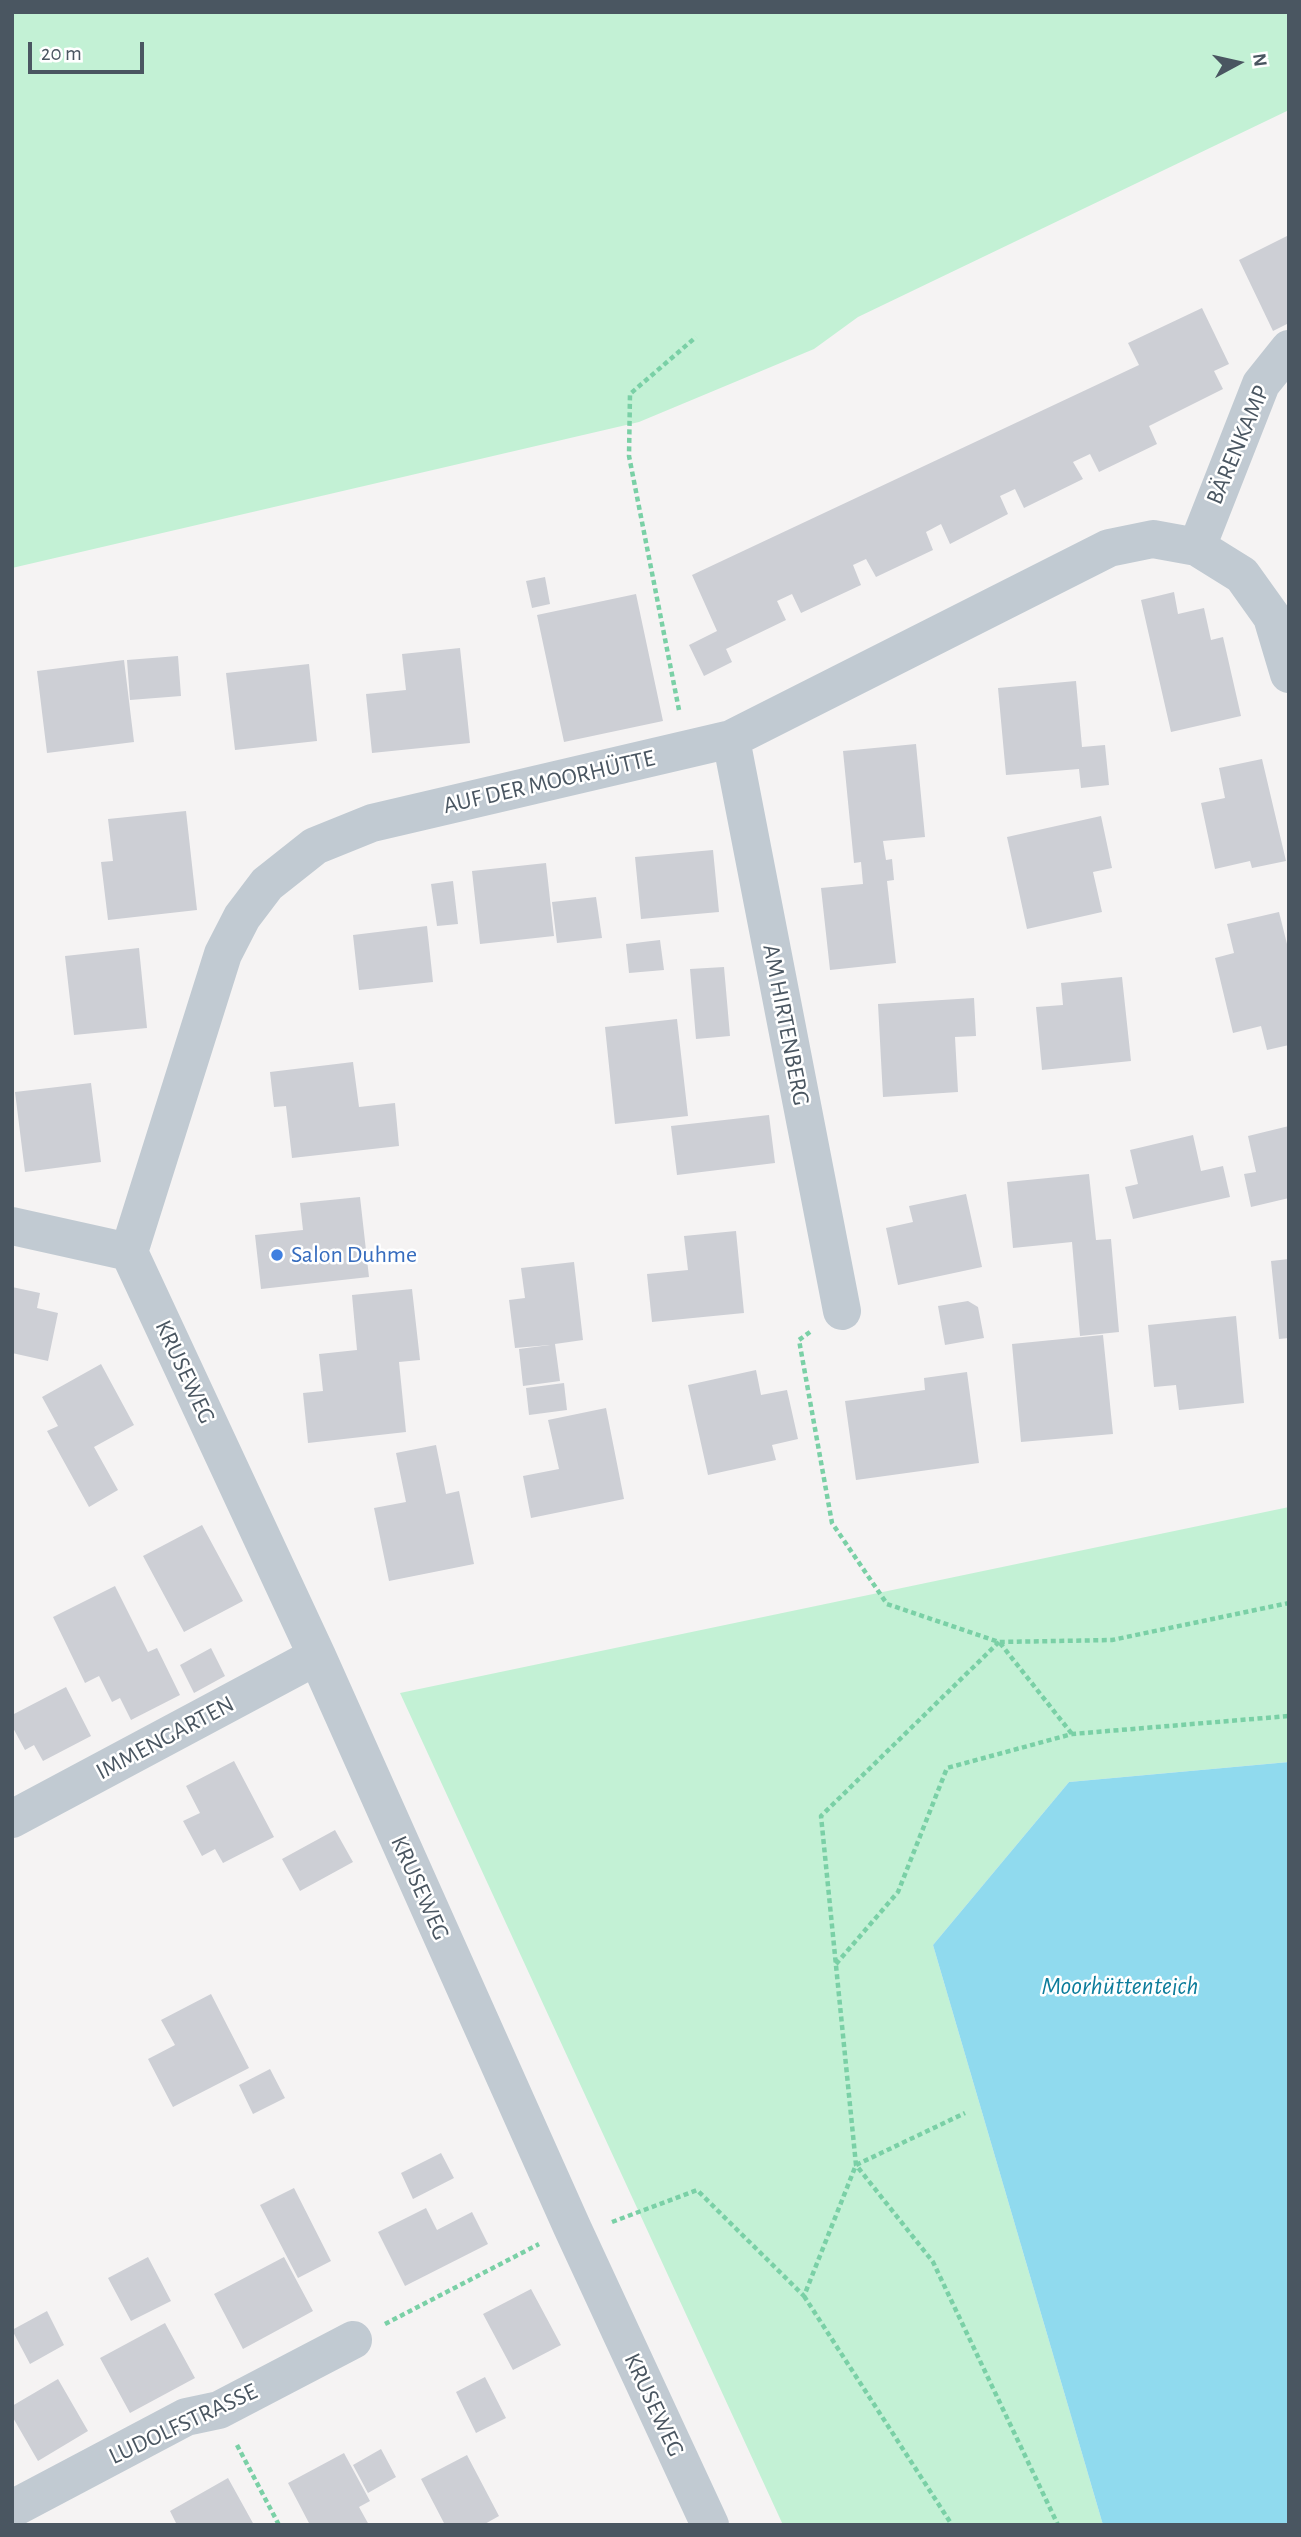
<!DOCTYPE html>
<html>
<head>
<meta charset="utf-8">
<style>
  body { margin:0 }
  #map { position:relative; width:1301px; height:2537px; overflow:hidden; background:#f5f3f3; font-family:"Alegreya Sans",sans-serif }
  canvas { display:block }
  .frame { position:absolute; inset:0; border:14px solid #4a5661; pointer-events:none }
  .north { position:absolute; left:1203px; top:28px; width:70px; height:70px; -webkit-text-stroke:5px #fff; paint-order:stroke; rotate:82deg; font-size:19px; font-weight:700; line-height:28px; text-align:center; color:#4a5661 }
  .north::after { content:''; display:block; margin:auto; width:24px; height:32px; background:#4a5661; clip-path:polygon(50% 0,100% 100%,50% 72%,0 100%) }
  .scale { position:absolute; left:28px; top:42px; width:116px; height:32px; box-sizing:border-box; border:4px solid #4a5661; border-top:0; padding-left:9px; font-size:21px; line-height:24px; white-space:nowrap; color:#4a5661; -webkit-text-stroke:5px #fff; paint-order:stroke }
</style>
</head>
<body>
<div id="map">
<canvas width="1301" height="2537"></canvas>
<div class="frame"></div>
<div class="north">N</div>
<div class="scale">20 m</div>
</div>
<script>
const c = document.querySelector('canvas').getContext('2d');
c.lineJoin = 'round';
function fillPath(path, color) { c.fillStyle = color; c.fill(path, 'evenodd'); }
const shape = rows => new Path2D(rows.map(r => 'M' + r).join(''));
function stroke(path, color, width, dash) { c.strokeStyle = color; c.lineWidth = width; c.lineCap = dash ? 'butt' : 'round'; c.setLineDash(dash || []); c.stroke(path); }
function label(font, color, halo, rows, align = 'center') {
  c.font = font + ' "Alegreya Sans",sans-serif'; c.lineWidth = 5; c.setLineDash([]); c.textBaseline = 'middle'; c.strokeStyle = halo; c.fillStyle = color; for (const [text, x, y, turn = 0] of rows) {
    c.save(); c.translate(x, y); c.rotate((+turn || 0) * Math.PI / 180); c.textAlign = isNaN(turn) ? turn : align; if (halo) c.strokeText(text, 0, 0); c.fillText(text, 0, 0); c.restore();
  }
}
fillPath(shape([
  [12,12,1289,12,1289,110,858,317,814,349,639,422,12,568],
  [1289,1507,1289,1762,1069,1782,933,1945,1103,2525,783,2525,400,1693]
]), '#c3f1d5');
fillPath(shape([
  [1289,1762,1289,2525,1103,2525,933,1945,1069,1782]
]), '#90daee');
fillPath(shape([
  [1289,235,1289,323,1273,331,1239,260],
  [1202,308,1229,364,1214,371,1223,389,1149,426,1157,444,1099,472,1090,454,1073,462,1083,479,1024,508,1015,489,1000,496,1008,514,950,544,941,524,926,532,933,550,876,577,866,559,853,565,861,585,801,613,792,594,777,601,786,620,726,649,732,662,704,676,689,645,717,631,692,575,1139,365,1128,343],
  [545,577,550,604,532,608,526,581],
  [1174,592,1178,614,1204,608,1211,640,1223,637,1241,716,1171,732,1141,600],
  [636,594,663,721,564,742,537,615],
  [460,648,470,743,372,753,366,694,406,690,402,654],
  [178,656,181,696,130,700,127,660],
  [124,660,134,742,47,753,37,671],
  [309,664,317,741,235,750,226,673],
  [1076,681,1082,747,1105,745,1109,785,1081,788,1079,769,1006,775,998,688],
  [916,744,925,837,883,841,886,860,892,859,894,880,887,881,896,963,830,970,821,888,863,884,861,862,854,863,843,751],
  [1262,759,1286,861,1252,868,1250,861,1215,869,1201,803,1225,798,1219,768],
  [186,811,197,910,108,920,101,862,113,861,108,819],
  [1101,816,1112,868,1093,872,1102,912,1027,929,1007,837],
  [713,850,719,912,641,919,635,857],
  [546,863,554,936,480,944,472,871],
  [453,881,458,924,437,926,431,884],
  [596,897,602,938,557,943,552,902],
  [1279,912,1289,952,1289,1045,1267,1050,1261,1026,1233,1033,1215,958,1234,953,1227,924],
  [427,926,433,982,359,990,353,935],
  [660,940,664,970,629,973,626,944],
  [139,948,147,1028,74,1035,65,956],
  [724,967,730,1036,696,1039,690,969],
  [1122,977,1131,1061,1042,1070,1036,1007,1063,1005,1061,983],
  [974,998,976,1036,955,1037,958,1092,883,1097,878,1004],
  [677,1019,688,1116,615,1124,605,1027],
  [353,1062,359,1107,395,1103,399,1146,292,1158,286,1106,274,1107,270,1072],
  [91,1083,101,1162,25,1172,15,1092],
  [769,1115,775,1163,677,1175,671,1126],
  [1289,1126,1289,1198,1251,1207,1244,1174,1256,1172,1248,1136],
  [1193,1135,1201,1171,1223,1166,1230,1197,1133,1219,1125,1187,1138,1184,1130,1150],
  [1089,1174,1096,1240,1111,1239,1119,1332,1080,1336,1072,1242,1013,1248,1007,1182],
  [966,1194,982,1267,898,1285,886,1228,913,1222,909,1206],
  [360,1197,369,1277,261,1289,255,1235,303,1230,300,1203],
  [736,1231,744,1313,652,1322,647,1274,688,1270,684,1236],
  [1289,1259,1289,1338,1279,1339,1271,1261],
  [574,1262,583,1340,555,1344,560,1381,523,1386,519,1349,550,1345,515,1348,509,1300,525,1298,521,1268],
  [12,1287,40,1293,37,1308,58,1313,48,1361,12,1353],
  [412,1289,420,1360,399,1362,406,1432,308,1443,303,1393,323,1391,319,1354,357,1350,352,1295],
  [968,1301,978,1307,984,1338,945,1345,938,1306],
  [1236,1316,1244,1403,1179,1410,1176,1385,1154,1387,1148,1325],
  [1103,1335,1113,1434,1021,1442,1012,1344],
  [101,1364,134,1425,94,1447,118,1490,89,1507,47,1431,58,1426,42,1397],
  [756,1370,761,1395,787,1390,798,1439,772,1445,776,1460,708,1475,688,1385],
  [967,1372,979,1463,856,1480,845,1401,925,1390,924,1378],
  [564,1383,567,1410,529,1415,526,1388],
  [606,1408,624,1499,531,1518,523,1476,559,1469,548,1420],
  [436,1445,446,1494,459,1491,474,1564,389,1581,374,1508,406,1502,396,1453],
  [202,1525,243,1601,184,1632,143,1556],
  [115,1586,148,1652,157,1648,180,1695,131,1720,120,1698,112,1702,99,1676,85,1683,53,1617],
  [211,1648,225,1676,194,1693,180,1665],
  [66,1687,91,1736,43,1761,34,1745,25,1750,12,1726,12,1715],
  [234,1761,274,1837,223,1863,215,1849,202,1856,183,1821,200,1813,186,1786],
  [335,1830,353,1862,300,1891,282,1859],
  [211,1994,249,2068,173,2107,148,2059,175,2045,161,2020],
  [270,2069,285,2098,253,2114,239,2085],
  [441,2153,454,2178,413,2199,401,2173],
  [294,2188,331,2261,298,2278,260,2205],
  [426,2208,437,2230,472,2212,488,2244,405,2286,378,2232],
  [148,2257,171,2301,131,2321,108,2278],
  [284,2257,313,2311,243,2349,214,2294],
  [531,2289,561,2345,513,2370,483,2314],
  [47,2311,64,2345,30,2364,12,2330],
  [165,2323,195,2378,130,2413,100,2358],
  [485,2377,506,2418,476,2433,456,2392],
  [58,2379,88,2431,38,2461,12,2416,12,2406],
  [381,2449,396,2477,368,2493,353,2465],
  [344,2453,370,2501,359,2507,369,2525,310,2525,288,2483],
  [467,2455,499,2516,483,2525,445,2525,421,2479],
  [228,2478,254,2525,177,2525,170,2511]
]), '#cdcfd5');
stroke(shape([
  [679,710,629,456,630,394,696,337],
  [810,1332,799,1340,832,1523,887,1604,999,1642,1112,1640,1289,1603],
  [999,1642,821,1816,856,2165,933,2262,1058,2525],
  [1000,1643,1072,1734],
  [836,1964,898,1892,947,1768,1072,1734,1289,1716],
  [612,2222,697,2190,804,2296,856,2165,965,2113],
  [804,2296,952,2525],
  [385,2324,539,2244],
  [237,2445,279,2525]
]), '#7ad0a6', 4.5, [5, 3.5]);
stroke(shape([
  [1197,547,1261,384,1289,349],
  [731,739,842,1311],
  [12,1226,129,1252],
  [129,1252,223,954,242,917,267,884,315,846,372,823,731,739,1109,548,1153,539,1197,547,1242,575,1272,617,1289,674],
  [129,1252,317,1656,572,2227,710,2525],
  [12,1819,317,1656],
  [12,2509,186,2417,219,2410,353,2340]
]), '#c1cad2', 38);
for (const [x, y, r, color] of [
  [277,1255,7,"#3f7fe0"]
]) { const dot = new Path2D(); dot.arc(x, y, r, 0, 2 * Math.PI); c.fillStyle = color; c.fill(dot); stroke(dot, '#fff', 2.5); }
label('24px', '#4a5661', '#fff', [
  ["BÄRENKAMP",1238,445,-67],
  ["AUF DER MOORHÜTTE",549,782,-13],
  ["AM HIRTENBERG",786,1025,79],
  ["KRUSEWEG",185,1372,65],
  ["IMMENGARTEN",165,1738,-28],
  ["KRUSEWEG",420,1888,66],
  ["KRUSEWEG",654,2405,65],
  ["LUDOLFSTRASSE",183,2424,-25]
]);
label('24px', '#366cbe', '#fff', [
  ["Salon Duhme",291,1255]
], 'left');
label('italic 26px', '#0c7c9b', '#fff', [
  ["Moorhüttenteich",1120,1986]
]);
</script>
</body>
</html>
